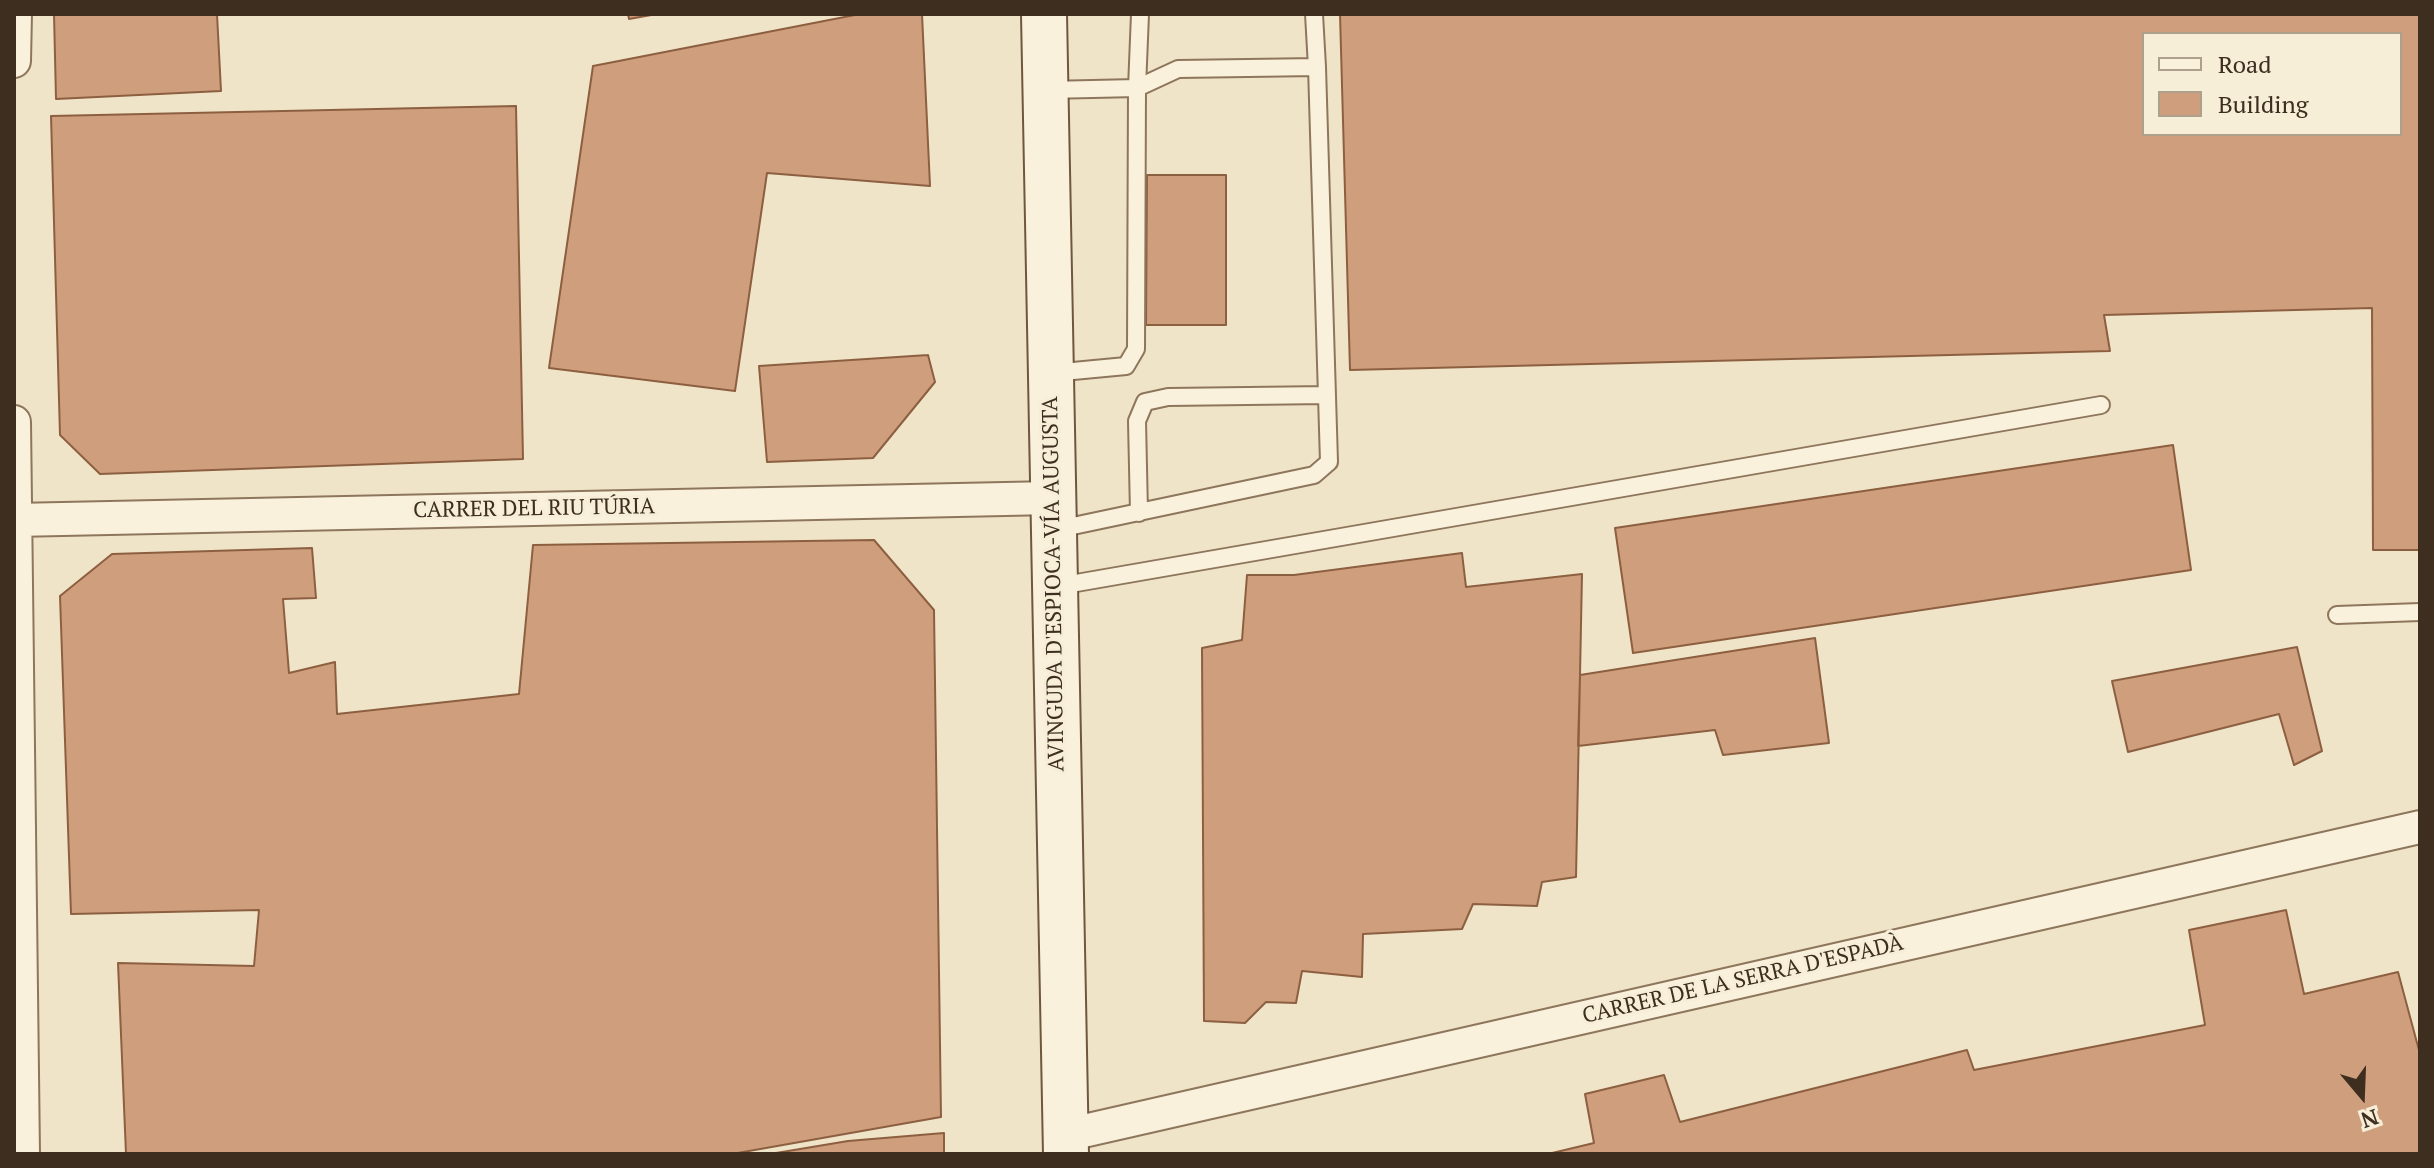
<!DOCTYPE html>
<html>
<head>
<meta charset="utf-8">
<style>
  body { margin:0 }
  #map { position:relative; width:2434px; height:1168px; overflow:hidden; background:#f0e4c8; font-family:"PT Serif",serif }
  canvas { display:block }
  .frame { position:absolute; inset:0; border:16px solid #3d2e20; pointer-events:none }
  .legend { position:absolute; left:2142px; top:32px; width:260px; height:104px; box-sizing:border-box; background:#f7eed8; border:2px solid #ada18e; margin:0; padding:10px 14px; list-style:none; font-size:24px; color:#3d2e20 }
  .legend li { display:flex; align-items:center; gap:16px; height:40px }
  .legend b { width:40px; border:2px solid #ada18e }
  .north { position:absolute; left:2322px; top:1056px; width:80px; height:80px; -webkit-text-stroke:6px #f7eed8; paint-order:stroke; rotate:161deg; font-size:22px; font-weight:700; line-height:32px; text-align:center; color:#3d2e20 }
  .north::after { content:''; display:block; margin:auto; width:28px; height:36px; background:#3d2e20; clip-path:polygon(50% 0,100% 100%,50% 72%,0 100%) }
</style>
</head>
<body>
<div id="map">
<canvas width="2434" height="1168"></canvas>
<div class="frame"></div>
<ul class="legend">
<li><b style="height:10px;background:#faf1dc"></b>Road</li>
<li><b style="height:22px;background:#cf9f7d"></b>Building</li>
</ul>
<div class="north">N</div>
</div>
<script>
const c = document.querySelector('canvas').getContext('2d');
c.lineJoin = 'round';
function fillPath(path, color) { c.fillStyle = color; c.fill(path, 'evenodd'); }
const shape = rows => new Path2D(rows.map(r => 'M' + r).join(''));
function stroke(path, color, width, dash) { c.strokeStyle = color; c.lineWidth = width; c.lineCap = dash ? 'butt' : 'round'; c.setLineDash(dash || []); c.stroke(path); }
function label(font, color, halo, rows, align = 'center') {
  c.font = font + ' "PT Serif",serif'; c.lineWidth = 6; c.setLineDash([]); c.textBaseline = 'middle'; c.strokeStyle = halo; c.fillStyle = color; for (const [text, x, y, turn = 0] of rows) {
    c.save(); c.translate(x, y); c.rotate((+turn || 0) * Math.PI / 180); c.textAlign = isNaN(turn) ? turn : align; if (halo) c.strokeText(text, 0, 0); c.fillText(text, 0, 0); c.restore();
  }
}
const building = shape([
  [54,14,217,14,221,91,56,99,54,14],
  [628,14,657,14,629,19,628,14],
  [860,14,922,14,930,186,767,173,735,391,549,368,593,66,860,14],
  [1340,14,2420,14,2420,550,2373,550,2372,308,2104,315,2110,351,1350,370,1340,14],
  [2144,34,2400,34,2400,134,2144,134,2144,34],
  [516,106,523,459,100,474,60,435,51,116,516,106],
  [1147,175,1226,175,1226,325,1146,325,1147,175],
  [928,355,935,382,873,458,767,462,759,366,928,355],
  [2173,445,2191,570,1633,653,1615,528,2173,445],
  [874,540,934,610,941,1117,732,1154,126,1154,118,963,254,966,259,910,71,914,60,596,112,554,312,548,316,598,283,599,289,673,335,662,337,714,519,694,533,545,874,540],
  [1462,553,1466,587,1582,574,1576,877,1542,882,1537,906,1473,904,1462,929,1363,934,1362,977,1302,971,1296,1003,1266,1002,1245,1023,1204,1021,1202,648,1242,640,1247,575,1294,575,1462,553],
  [1815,638,1829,743,1723,755,1715,730,1578,746,1580,675,1815,638],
  [2297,647,2322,751,2294,765,2279,714,2128,752,2112,681,2297,647],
  [2286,910,2304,994,2398,972,2420,1054,2420,1154,1548,1154,1594,1143,1585,1094,1664,1075,1680,1122,1967,1050,1974,1070,2205,1025,2189,930,2286,910],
  [944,1133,944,1154,770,1154,848,1141,944,1133]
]);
fillPath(building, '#cf9f7d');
stroke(building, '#8d5f41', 2);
const lane = shape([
  [1047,90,1137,88,1178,69,1317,67,1314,14],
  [1052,373,1126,366,1136,349,1137,88,1140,14],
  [1139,513,1137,421,1145,402,1168,397,1327,395],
  [1054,530,1314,475,1329,462,1317,67],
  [1059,586,2101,405],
  [2337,615,2420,612]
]);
const street = shape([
  [14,61,15,14],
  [14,422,23,1154],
  [15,520,1052,498],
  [1066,1135,2420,827]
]);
const secondary = shape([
  [1044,14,1066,1154]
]);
stroke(lane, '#8d765c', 20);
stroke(street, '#8d765c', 36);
stroke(secondary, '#6f573f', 48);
stroke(lane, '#faf1dc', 16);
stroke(street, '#faf1dc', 32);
stroke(secondary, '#faf1dc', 44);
label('22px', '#3d2e20', '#f7eed8', [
  ["CARRER DEL RIU TÚRIA",534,509,-1],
  ["AVINGUDA D'ESPIOCA-VÍA AUGUSTA",1054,584,-91],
  ["CARRER DE LA SERRA D'ESPADÀ",1743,980,-13]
]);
</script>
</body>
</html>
